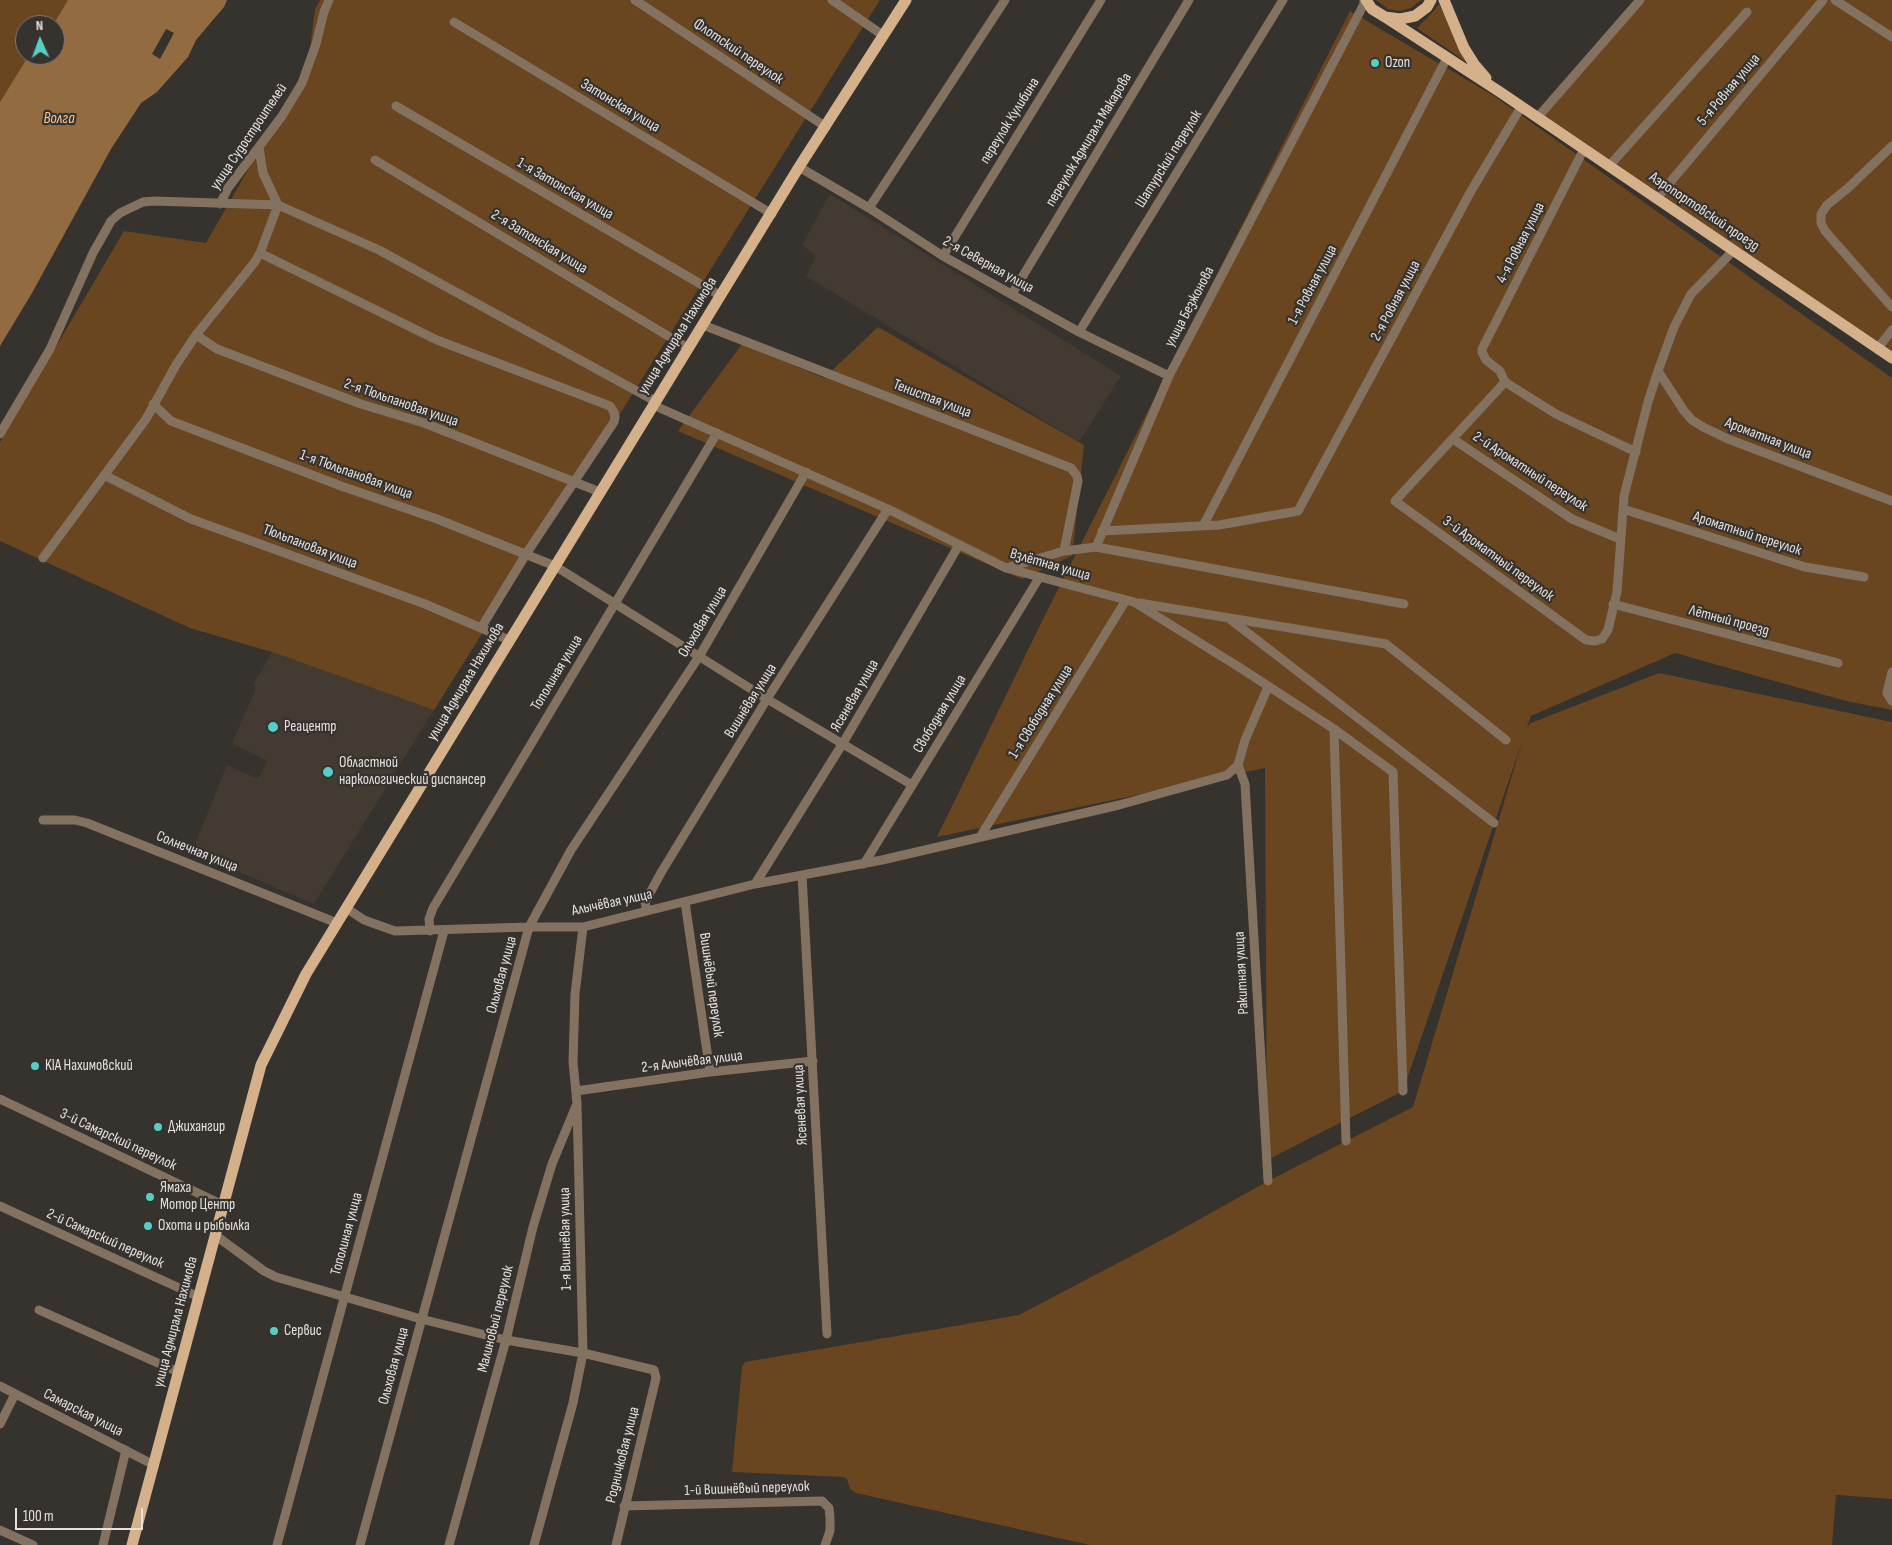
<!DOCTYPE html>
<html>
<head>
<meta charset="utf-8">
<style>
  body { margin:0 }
  #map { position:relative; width:1892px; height:1545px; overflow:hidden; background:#36322e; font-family:"Sofia Sans Condensed",sans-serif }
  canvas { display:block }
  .north { position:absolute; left:15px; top:15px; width:50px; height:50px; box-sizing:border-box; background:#36322e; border:1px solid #7c7875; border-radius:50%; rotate:358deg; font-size:14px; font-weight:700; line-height:20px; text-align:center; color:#e4e1df }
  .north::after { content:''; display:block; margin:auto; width:18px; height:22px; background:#55cec6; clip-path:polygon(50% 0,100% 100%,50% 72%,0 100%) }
  .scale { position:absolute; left:15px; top:1508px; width:128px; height:22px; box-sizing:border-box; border:2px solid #e4e1df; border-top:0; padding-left:6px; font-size:15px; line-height:18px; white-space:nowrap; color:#e4e1df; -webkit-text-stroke:4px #36322e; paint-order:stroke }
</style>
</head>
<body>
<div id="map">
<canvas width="1892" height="1545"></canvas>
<div class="north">N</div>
<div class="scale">100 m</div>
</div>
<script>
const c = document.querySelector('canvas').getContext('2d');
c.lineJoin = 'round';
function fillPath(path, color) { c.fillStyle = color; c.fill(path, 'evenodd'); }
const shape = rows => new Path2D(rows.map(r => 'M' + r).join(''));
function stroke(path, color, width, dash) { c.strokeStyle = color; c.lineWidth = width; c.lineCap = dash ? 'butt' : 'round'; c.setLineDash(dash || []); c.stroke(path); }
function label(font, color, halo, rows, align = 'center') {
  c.font = font + ' "Sofia Sans Condensed",sans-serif'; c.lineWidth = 4.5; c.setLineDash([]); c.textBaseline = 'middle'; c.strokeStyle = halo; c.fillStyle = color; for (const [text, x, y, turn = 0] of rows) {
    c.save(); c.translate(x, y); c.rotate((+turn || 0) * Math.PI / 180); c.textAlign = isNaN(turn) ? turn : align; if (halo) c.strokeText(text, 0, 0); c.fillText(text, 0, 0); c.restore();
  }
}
fillPath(shape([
  [830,194,1121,376,1079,442,806,276,816,256,802,245],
  [272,652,434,710,314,904,192,852,227,765,258,779,267,761,232,743,255,691,254,683]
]), '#433a32');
fillPath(shape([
  [0,0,68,0,53,25,25,25,25,55,29,55,0,102],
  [320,0,880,0,434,710,272,652,190,628,0,541,0,442,124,231,206,243,308,65,315,9],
  [1376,0,1421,0,1411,8,1400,11,1388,9],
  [1640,0,1892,0,1892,351,1541,116],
  [1439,4,1466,59,1465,61,1417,28,1433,12],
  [1350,11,1494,96,1892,378,1892,710,1846,701,1675,653,1531,716,1527,727,1531,723,1659,673,1892,722,1892,1499,1836,1495,1832,1545,1090,1545,856,1493,850,1489,847,1479,844,1477,732,1472,742,1367,745,1362,1019,1315,1175,1233,1268,1181,1413,1107,1522,742,1403,1091,1267,1160,1265,768,937,837,1045,615],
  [878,327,1084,445,1072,556,1022,579,678,431,742,344,824,378]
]), '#69461f');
fillPath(shape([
  [68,0,227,0,224,7,196,40,188,57,157,92,141,103,111,149,32,293,0,346,0,102,29,55,55,55,55,25,53,25]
]), '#936b40');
fillPath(shape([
  [166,29,174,33,160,59,152,54]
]), '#36322e');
stroke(shape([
  [635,0,826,127],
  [832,0,884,36],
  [1835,0,1892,37],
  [454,22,772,214],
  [396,106,721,296],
  [1537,118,1640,0],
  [1892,146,1848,188,1827,205,1821,214,1821,223,1825,231,1892,307],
  [259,148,263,173,278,205,379,250,655,401],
  [1584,149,1482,349,1482,352,1486,360,1500,371,1505,382,1556,414,1636,452],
  [375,160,688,348],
  [1609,166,1747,12],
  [799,167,869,208,943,256,1079,332,1169,376],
  [1657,198,1823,0],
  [220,204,228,188,282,116,302,83,316,44,324,12,329,0],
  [869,208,1005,0],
  [260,253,437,340,610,406,614,412,615,417,614,422,526,554,481,628],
  [943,256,1101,0],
  [1012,294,1189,0],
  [703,325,1071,468,1077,476,1078,481,1064,551],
  [1079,332,1283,0],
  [196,335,217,349,361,404,424,423,600,492],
  [1878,348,1892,330],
  [1658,371,1684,411,1692,420,1703,427,1728,439,1892,501],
  [1505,382,1395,501,1586,640,1595,641,1602,639,1608,630,1617,592,1624,496,1648,402,1658,371,1674,327,1691,294,1734,250],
  [153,404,171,421,341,486,437,519,555,566,767,699,912,785],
  [653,405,888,509,1006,568,1134,602,1242,669,1334,729,1393,772,1403,1091],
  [0,434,50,349,93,253,111,221,120,213,143,202,154,201,278,205,260,253,254,263,196,335,176,365,146,419,43,558],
  [1453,439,1572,519,1620,539],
  [104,475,191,519,425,604,509,640],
  [1623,509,1805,567,1864,577],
  [1203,526,1447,58],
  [1102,531,1219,525,1298,511,1471,191,1521,107],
  [1096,547,1404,604],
  [1006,568,1064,551,1096,547,1169,376,1364,4,1364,0],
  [1139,603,1386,644,1506,740],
  [1613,604,1838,663],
  [1231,620,1494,823],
  [1892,672,1887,693,1892,701],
  [1334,729,1346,1141],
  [1238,765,1245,784,1268,1181],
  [43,820,75,820,87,823,337,923],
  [980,837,1126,600],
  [864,864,1039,578],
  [802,875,827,1334],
  [755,884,843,743,959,545],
  [685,902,710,1072],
  [346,908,364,920,395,931,529,927,583,927,755,884,882,860,1119,805,1227,775,1238,765,1245,740,1268,687],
  [647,911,645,902,662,871,767,699,888,509],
  [430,931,429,919,433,908,717,433],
  [576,1091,710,1072,813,1061],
  [0,1099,223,1205],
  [0,1206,199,1297],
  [215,1235,264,1271,276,1277,421,1319,506,1340,583,1353,654,1370,656,1378,616,1545],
  [39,1310,178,1372],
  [0,1386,154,1465],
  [0,1424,15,1394],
  [624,1506,822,1501,829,1508,830,1517,830,1531,825,1545],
  [0,1530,33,1545],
  [103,1545,126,1450],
  [277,1545,444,931],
  [360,1545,529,927,571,850,700,655,806,472],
  [449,1545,506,1340,533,1227,552,1164,576,1106],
  [534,1545,573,1403,583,1353,577,1103,573,1062,575,994,583,927]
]), '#847260', 9);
stroke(shape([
  [1366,0,1372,9,1385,17,1400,19,1415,16,1427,7,1431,0],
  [1444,0,1464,48,1474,64,1486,78],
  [1385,17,1500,92,1892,358],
  [132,1545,261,1065,306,974,799,167,906,0]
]), '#d5b18b', 11);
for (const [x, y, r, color] of [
  [1375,63,5,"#55cec6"],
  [273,727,6,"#55cec6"],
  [328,772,6,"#55cec6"],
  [35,1066,5,"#55cec6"],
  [158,1127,5,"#55cec6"],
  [150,1197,5,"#55cec6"],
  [148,1226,5,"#55cec6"],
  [274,1331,5,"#55cec6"]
]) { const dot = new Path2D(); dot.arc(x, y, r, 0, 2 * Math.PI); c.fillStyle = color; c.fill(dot); stroke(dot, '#36322e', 2); }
label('15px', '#e4e1df', '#36322e', [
  ["Флотский переулок",738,52,34],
  ["5-я Ровная улица",1729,90,-50],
  ["Затонская улица",620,106,31],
  ["переулок Кулибина",1010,121,-58],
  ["улица Судостроителей",249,137,-56],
  ["переулок Адмирала Макарова",1089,140,-59],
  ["Шатурский переулок",1169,159,-58],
  ["1-я Затонская улица",565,189,30],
  ["Аэропортовский проезд",1704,212,34],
  ["2-я Затонская улица",539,242,31],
  ["4-я Ровная улица",1521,243,-63],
  ["2-я Северная улица",988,265,29],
  ["1-я Ровная улица",1313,285,-62],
  ["2-я Ровная улица",1396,301,-62],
  ["улица Безжонова",1190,307,-62],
  ["улица Адмирала Нахимова",678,336,-58],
  ["Тенистая улица",932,399,21],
  ["2-я Тюльпановая улица",401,403,19],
  ["Ароматная улица",1768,439,21],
  ["2-й Ароматный переулок",1530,472,33],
  ["1-я Тюльпановая улица",356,475,20],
  ["Ароматный переулок",1747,534,18],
  ["Тюльпановая улица",310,547,21],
  ["3-й Ароматный переулок",1498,559,36],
  ["Взлётная улица",1050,565,16],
  ["Лётный проезд",1729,621,15],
  ["Ольховая улица",703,622,-59],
  ["Тополиная улица",557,673,-59],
  ["улица Адмирала Нахимова",466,682,-59],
  ["Ясеневая улица",855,696,-60],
  ["Вишнёвая улица",751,701,-58],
  ["1-я Свободная улица",1041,712,-58],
  ["Свободная улица",940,714,-59],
  ["Солнечная улица",197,852,22],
  ["Алычёвая улица",612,903,-12],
  ["Ракитная улица",1242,973,-93],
  ["Ольховая улица",502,975,-75],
  ["Вишнёвый переулок",711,985,82],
  ["2-я Алычёвая улица",692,1062,-7],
  ["Ясеневая улица",801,1105,-93],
  ["3-й Самарский переулок",118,1140,25],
  ["Тополиная улица",347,1234,-75],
  ["2-й Самарский переулок",105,1239,24],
  ["1-я Вишнёвая улица",566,1239,-91],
  ["Малиновый переулок",496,1319,-76],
  ["улица Адмирала Нахимова",176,1322,-75],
  ["Ольховая улица",394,1366,-75],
  ["Самарская улица",83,1413,27],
  ["Родничковая улица",623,1455,-76],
  ["1-й Вишнёвый переулок",747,1489,-2]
]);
label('15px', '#e4e1df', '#36322e', [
  ["Ozon",1385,63],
  ["Реацентр",284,727],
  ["Областной",339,763],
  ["наркологический диспансер",339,780],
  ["KIA Нахимовский",45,1066],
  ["Джихангир",168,1127],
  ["Ямаха",160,1188],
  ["Мотор Центр",160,1205],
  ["Охота и рыбылка",158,1226],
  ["Сервис",284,1331]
], 'left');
label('italic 16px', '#f7c694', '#36322e', [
  ["Волга",59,119]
]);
</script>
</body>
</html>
